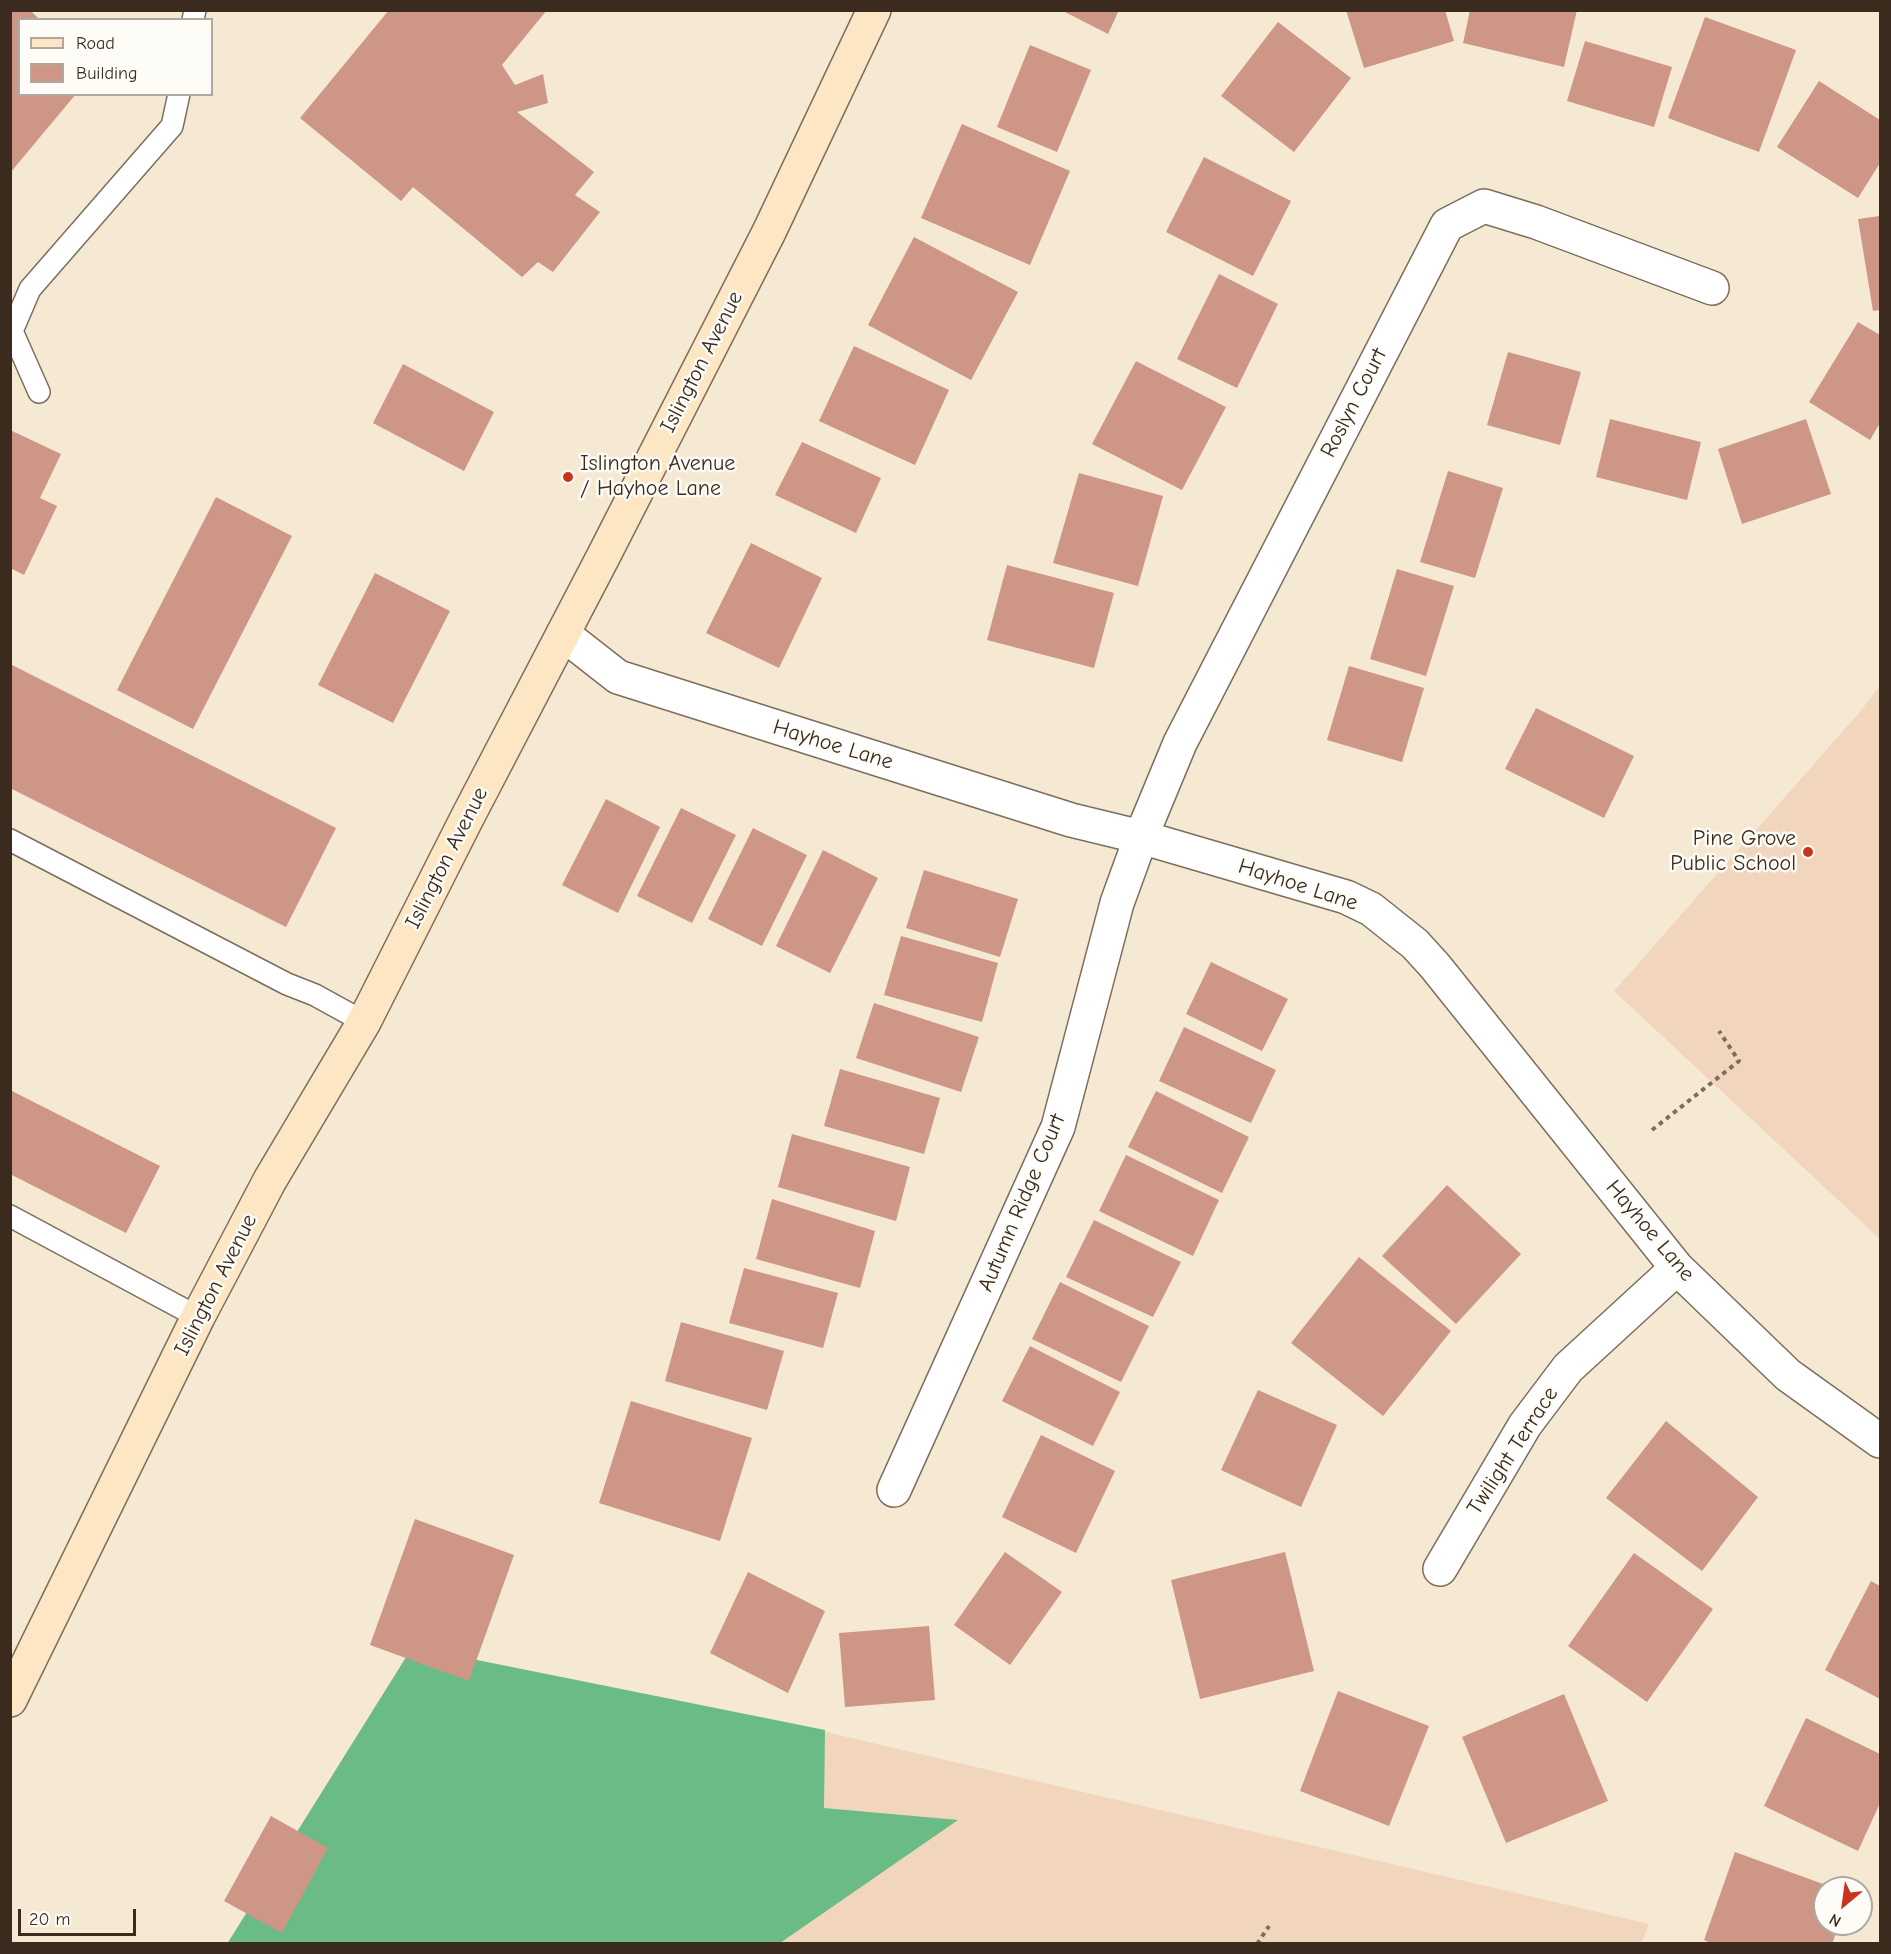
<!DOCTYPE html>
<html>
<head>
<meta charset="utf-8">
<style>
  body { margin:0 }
  #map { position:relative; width:1891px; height:1954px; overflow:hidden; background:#f5e9d3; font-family:"Comic Neue",sans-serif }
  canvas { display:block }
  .frame { position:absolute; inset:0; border:12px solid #3b2a1e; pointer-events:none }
  .legend { position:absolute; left:18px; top:18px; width:195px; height:78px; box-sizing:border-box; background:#fdfcf7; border:2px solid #afa8a0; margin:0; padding:8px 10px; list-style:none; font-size:18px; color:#3b2a1e }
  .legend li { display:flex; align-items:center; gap:12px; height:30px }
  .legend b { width:30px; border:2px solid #afa8a0 }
  .north { position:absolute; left:1813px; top:1876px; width:60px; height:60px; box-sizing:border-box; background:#fdfcf7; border:2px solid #afa8a0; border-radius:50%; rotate:209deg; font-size:16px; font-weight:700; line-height:24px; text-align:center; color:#3b2a1e }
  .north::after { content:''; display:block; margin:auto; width:21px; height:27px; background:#c8321e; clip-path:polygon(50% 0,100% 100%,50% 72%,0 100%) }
  .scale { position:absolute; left:18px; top:1909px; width:118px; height:27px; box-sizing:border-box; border:3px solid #3b2a1e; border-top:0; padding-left:8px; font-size:18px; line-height:21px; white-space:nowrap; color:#3b2a1e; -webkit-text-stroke:4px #fdfcf7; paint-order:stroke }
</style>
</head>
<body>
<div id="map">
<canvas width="1891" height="1954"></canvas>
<div class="frame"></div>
<ul class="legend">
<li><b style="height:8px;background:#fce6c4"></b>Road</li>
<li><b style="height:16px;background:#cd9687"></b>Building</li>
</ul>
<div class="north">N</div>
<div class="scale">20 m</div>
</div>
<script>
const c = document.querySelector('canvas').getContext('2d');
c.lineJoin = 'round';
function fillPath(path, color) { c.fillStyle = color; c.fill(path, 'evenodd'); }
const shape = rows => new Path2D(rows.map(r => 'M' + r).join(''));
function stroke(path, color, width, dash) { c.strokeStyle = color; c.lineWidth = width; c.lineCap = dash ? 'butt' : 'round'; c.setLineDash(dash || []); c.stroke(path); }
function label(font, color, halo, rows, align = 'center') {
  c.font = font + ' "Comic Neue",sans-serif'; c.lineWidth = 5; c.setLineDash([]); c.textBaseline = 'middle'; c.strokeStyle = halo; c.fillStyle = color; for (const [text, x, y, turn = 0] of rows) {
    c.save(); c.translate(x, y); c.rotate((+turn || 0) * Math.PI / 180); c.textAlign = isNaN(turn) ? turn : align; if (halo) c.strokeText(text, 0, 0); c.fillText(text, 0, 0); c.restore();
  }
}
fillPath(shape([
  [1880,686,1880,1239,1614,991,1859,713],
  [787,1723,1649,1924,1641,1944,601,1944]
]), '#f1d5bd');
fillPath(shape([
  [418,1638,477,1660,825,1730,824,1808,958,1820,780,1943,227,1944]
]), '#6abb86');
fillPath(shape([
  [10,10,30,10,40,20,20,20,20,94,76,94,10,173],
  [389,10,547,10,502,65,515,85,543,74,548,103,517,112,594,172,575,195,600,212,553,272,538,262,522,277,413,187,401,201,300,118],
  [1061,10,1119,10,1108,34],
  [1346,10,1445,10,1454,41,1364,68],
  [1470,10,1577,10,1564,67,1463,43],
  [1705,17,1796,50,1759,152,1668,118],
  [1278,22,1351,78,1294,152,1221,96],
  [1585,41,1672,67,1654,127,1567,101],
  [1030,45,1091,70,1057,152,997,127],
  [1819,81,1880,120,1880,163,1858,198,1777,147],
  [962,124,1070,171,1030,265,921,218],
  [1204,157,1291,201,1253,276,1166,232],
  [1880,216,1880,310,1873,311,1858,219],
  [914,237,1018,292,971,380,868,325],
  [1219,274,1278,304,1237,388,1177,359],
  [1858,322,1880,335,1880,423,1870,440,1809,402],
  [854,346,949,390,915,465,819,421],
  [1508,352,1581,372,1560,445,1487,425],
  [1136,361,1226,407,1182,490,1092,444],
  [403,364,494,412,464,471,373,423],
  [1610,419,1701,442,1687,500,1596,477],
  [1806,419,1831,494,1742,524,1718,449],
  [10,430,61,454,40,498,57,506,24,575,10,568],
  [802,442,881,478,856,533,775,495],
  [1448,471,1503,488,1475,578,1420,562],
  [1079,473,1163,496,1138,586,1053,563],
  [216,497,292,536,193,729,117,690],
  [751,543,822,578,779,668,706,633],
  [1007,565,1114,593,1094,668,987,640],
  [1397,569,1454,586,1426,676,1370,659],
  [375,573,450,611,393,723,318,685],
  [10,664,336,828,286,927,10,788],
  [1349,666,1424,688,1402,762,1327,740],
  [1536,708,1634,756,1604,818,1505,769],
  [606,799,660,827,618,913,562,885],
  [681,808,736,835,692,923,637,896],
  [753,828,807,855,762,946,708,919],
  [823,850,878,878,830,973,776,946],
  [924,870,1018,899,1000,957,906,928],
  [901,936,998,963,982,1022,884,995],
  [1211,962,1288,999,1262,1051,1186,1014],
  [874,1003,979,1037,961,1092,856,1058],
  [1184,1027,1276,1070,1251,1123,1159,1081],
  [840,1069,940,1098,924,1154,824,1126],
  [10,1090,160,1166,126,1233,10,1174],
  [1156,1091,1249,1137,1222,1193,1128,1147],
  [792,1134,910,1167,896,1221,778,1187],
  [1126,1155,1219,1200,1193,1256,1099,1211],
  [1447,1185,1521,1254,1456,1324,1382,1256],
  [772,1199,875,1231,860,1288,756,1259],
  [1094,1220,1181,1262,1153,1317,1066,1277],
  [1359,1257,1451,1331,1383,1416,1291,1343],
  [744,1268,838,1293,823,1348,729,1323],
  [1060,1282,1149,1326,1121,1382,1032,1339],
  [681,1322,784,1351,767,1410,665,1381],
  [1030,1346,1120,1392,1093,1446,1002,1401],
  [1258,1390,1337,1425,1301,1507,1221,1470],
  [631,1401,752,1438,720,1541,599,1503],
  [1666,1421,1758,1497,1702,1571,1606,1498],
  [1041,1435,1115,1471,1076,1553,1002,1517],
  [415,1519,514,1555,469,1681,370,1645],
  [1005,1552,1062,1592,1010,1665,954,1625],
  [1285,1552,1314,1671,1200,1699,1171,1580],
  [1634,1553,1713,1609,1647,1702,1568,1646],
  [748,1572,825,1611,788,1693,710,1653],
  [1871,1581,1880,1586,1880,1699,1825,1670],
  [929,1626,935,1700,845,1707,839,1633],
  [1338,1691,1429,1726,1389,1826,1300,1791],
  [1564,1694,1608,1801,1506,1843,1462,1737],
  [1806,1718,1880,1754,1880,1803,1858,1851,1764,1806],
  [271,1816,328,1848,282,1933,224,1901],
  [1735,1852,1834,1888,1825,1888,1825,1924,1839,1924,1832,1944,1713,1944,1704,1940]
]), '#cd9687');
const service = shape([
  [193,20,195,10],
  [39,392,12,331,30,289,172,126,179,94],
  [10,840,287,984,315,995,364,1022],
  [10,1216,198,1317]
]);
const minor = shape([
  [563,634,618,677,1071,820,1141,837,1346,897,1371,909,1415,944,1435,966,1677,1268,1788,1375,1880,1441],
  [894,1490,1058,1127,1117,903,1141,837,1180,743,1447,225,1484,206,1536,222,1712,288],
  [1440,1569,1525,1425,1568,1368,1677,1268]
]);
const secondary = shape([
  [10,1700,198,1317,270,1180,364,1022,467,818,603,557,769,232,874,10]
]);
stroke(service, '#7c6d5d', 24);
stroke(minor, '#7c6d5d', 36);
stroke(secondary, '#7c6d5d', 36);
stroke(shape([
  [1652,1130,1739,1061,1719,1031],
  [1257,1944,1269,1926]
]), '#7c6d5d', 4, [4.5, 4.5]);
stroke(service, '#fff', 21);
stroke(minor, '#fff', 33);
stroke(secondary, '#fce6c4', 33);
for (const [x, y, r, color] of [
  [568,477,6,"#c8321e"],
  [1808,852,6,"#c8321e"]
]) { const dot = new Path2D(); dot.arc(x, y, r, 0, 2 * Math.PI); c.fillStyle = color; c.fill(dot); stroke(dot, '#fdfcf7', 2); }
label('22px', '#3b2a1e', '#fdfcf7', [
  ["Islington Avenue",702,362,-63],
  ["Roslyn Court",1354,403,-63],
  ["Hayhoe Lane",833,745,17],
  ["Islington Avenue",447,858,-63],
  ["Hayhoe Lane",1298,885,18],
  ["Autumn Ridge Court",1022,1203,-67],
  ["Hayhoe Lane",1650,1231,50],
  ["Islington Avenue",216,1285,-63],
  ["Twilight Terrace",1513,1451,-57]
]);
label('22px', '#3b2a1e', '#fdfcf7', [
  ["Islington Avenue",580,464],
  ["/ Hayhoe Lane",580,489],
  ["Pine Grove",1796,839,"right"],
  ["Public School",1796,864,"right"]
], 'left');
</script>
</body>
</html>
